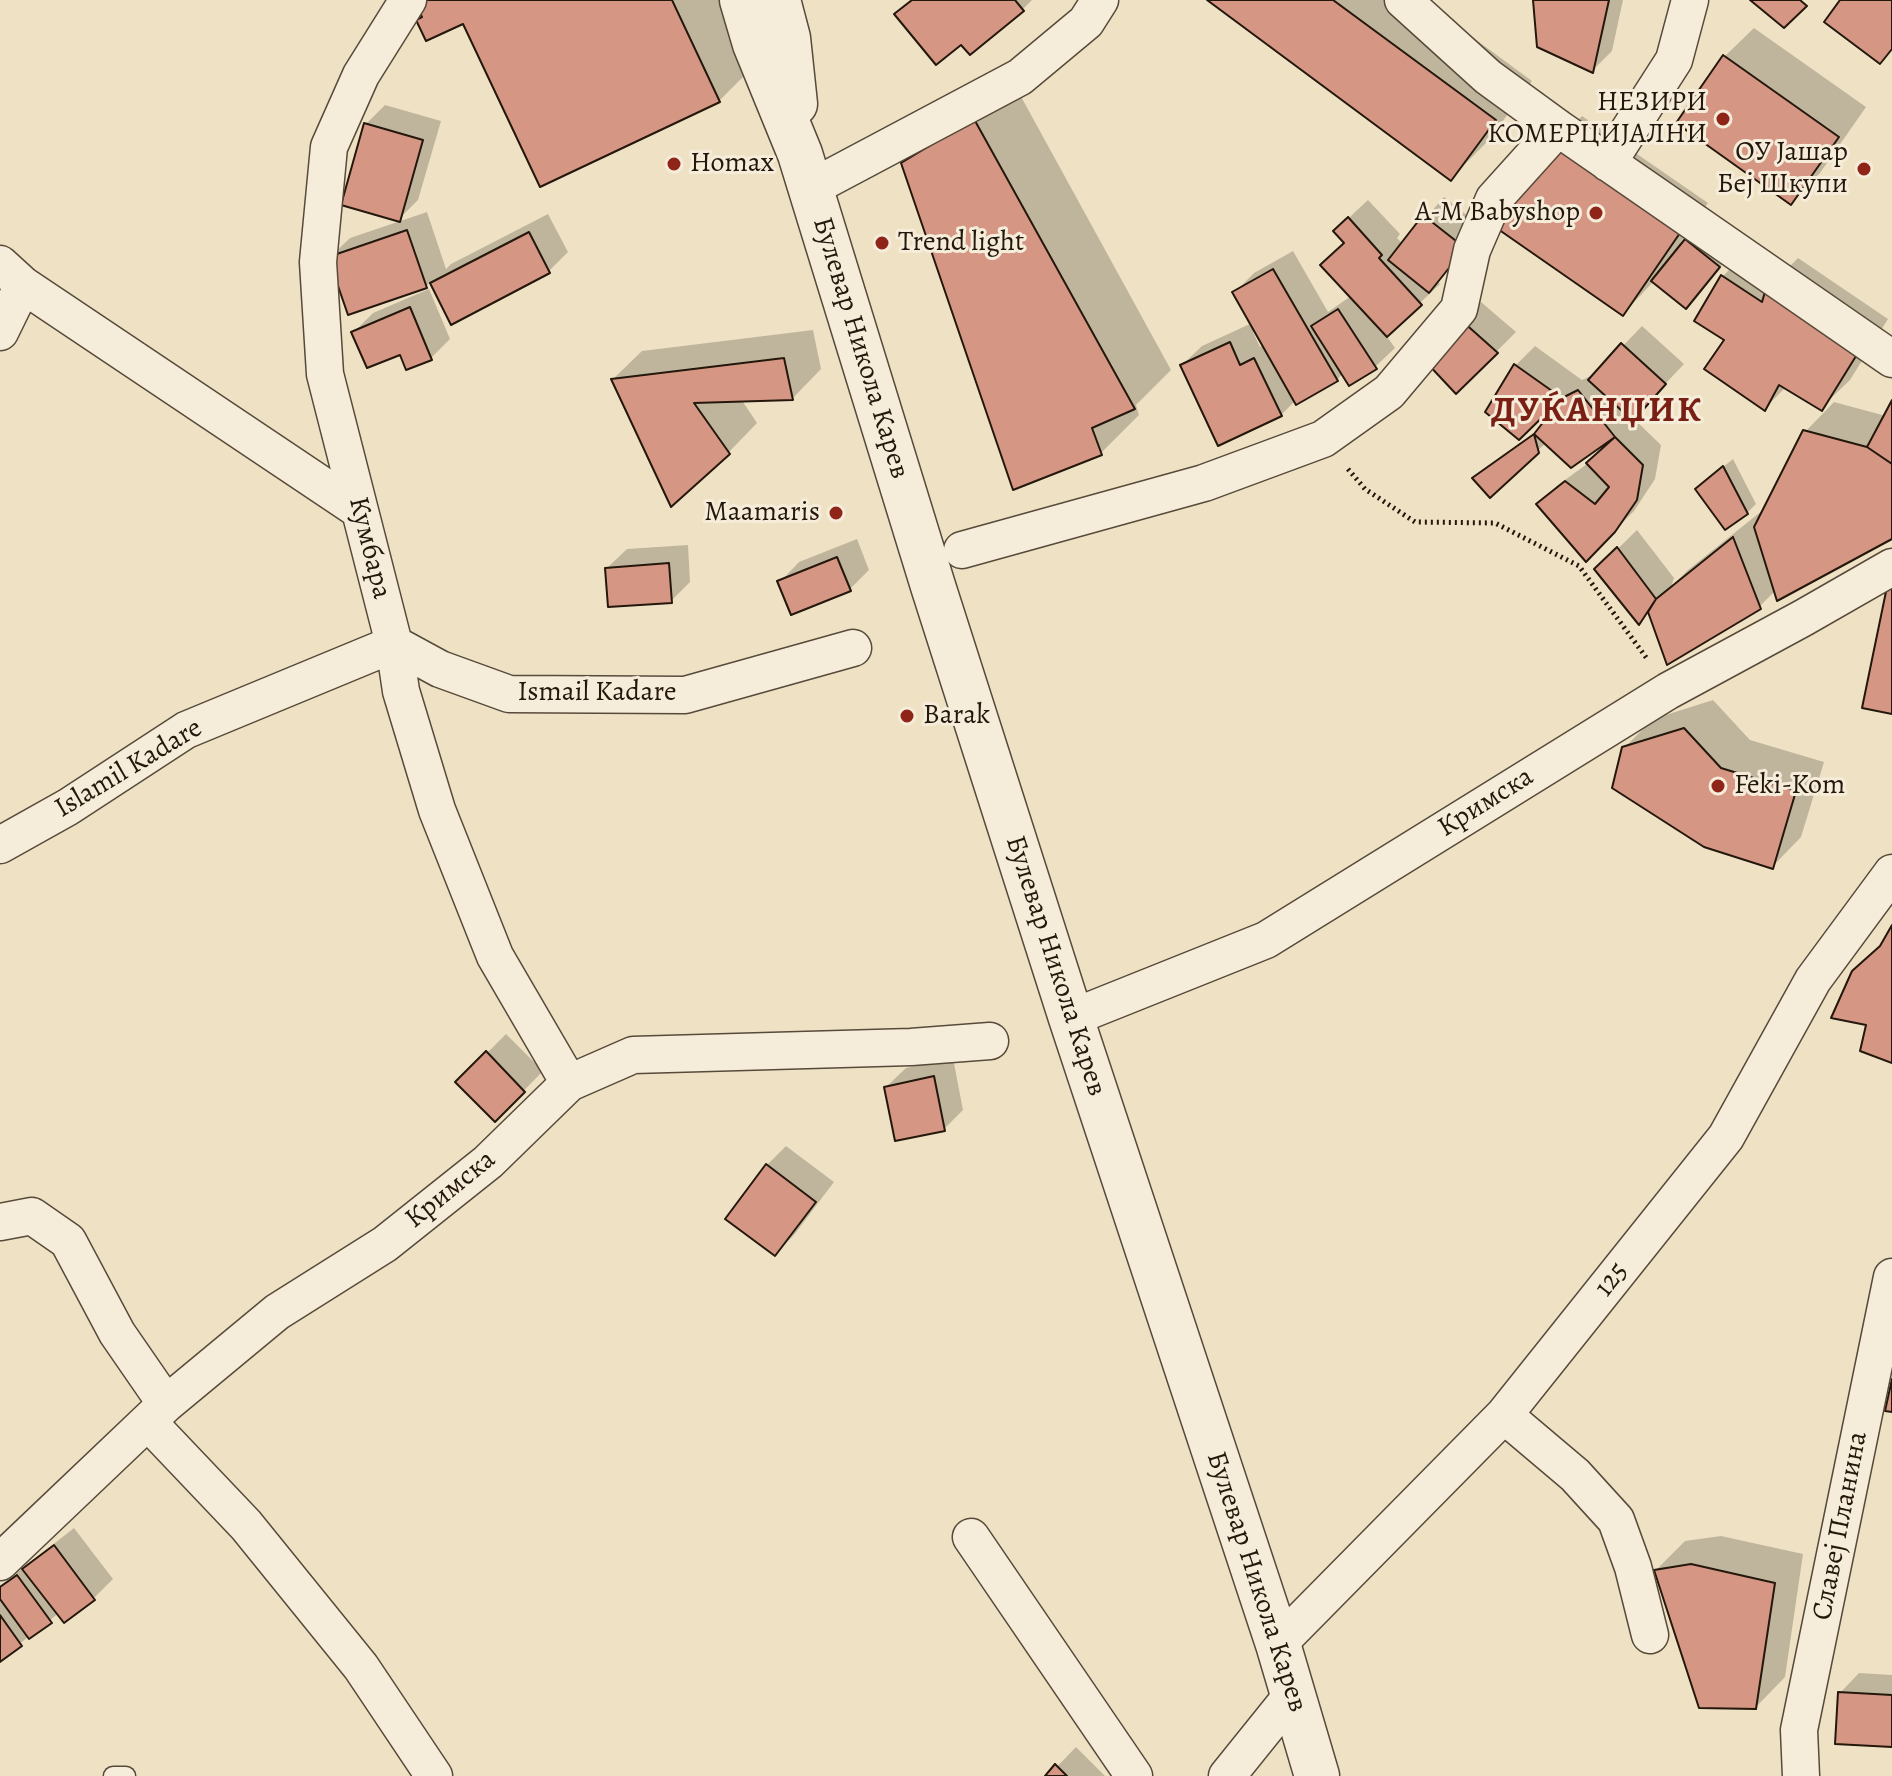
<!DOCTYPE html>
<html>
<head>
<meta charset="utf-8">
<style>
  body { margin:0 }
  canvas { display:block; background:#efe2c4 }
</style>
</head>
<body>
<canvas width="1892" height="1776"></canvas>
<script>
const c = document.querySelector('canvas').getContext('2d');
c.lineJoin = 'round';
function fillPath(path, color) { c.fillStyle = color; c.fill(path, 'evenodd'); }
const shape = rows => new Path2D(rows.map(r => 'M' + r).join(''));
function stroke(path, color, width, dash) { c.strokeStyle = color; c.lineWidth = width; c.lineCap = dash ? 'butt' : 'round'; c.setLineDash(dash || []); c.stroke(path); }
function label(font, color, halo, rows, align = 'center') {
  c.font = font + ' Alegreya,serif'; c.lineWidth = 6; c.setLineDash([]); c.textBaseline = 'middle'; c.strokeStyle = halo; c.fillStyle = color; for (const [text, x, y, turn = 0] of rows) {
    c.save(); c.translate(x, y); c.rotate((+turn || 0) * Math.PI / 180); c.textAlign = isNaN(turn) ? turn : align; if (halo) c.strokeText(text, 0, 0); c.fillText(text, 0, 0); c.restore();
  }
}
fillPath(shape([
  [416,0,728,0,757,63,719,101,464,21,423,16],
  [911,0,1032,0,1022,10,962,42,897,14],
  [1210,0,1422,0,1532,81,1489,140,1451,178],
  [1535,0,1623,0,1612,51,1593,70],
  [1754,28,1866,107,1820,173,1791,202,1725,56],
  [1013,82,1171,370,1136,405,1139,415,1101,453,903,163,941,125],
  [385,105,441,121,418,200,399,219,366,124],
  [1582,116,1708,203,1680,243,1682,245,1705,221,1737,247,1686,306,1654,281,1623,314,1553,145],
  [1444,197,1482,227,1438,282,1440,284,1386,335,1395,348,1375,367,1343,373,1337,380,1296,400,1281,415,1182,365,1202,346,1252,323,1234,293,1254,273,1293,251,1328,312,1351,296,1346,242,1336,231,1355,212,1368,200,1400,234,1397,238,1403,244],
  [1256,331,1264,345,1260,347,1253,332],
  [427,212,446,269,451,264,548,214,568,252,549,271,452,322,431,282,426,286,330,257,350,238],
  [1752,247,1786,270,1798,258,1888,319,1850,380,1821,408,1786,387,1765,408,1727,340,1697,320,1723,276],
  [429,289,450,339,431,358,401,352,354,332,373,313],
  [1481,302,1516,332,1456,392,1462,321],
  [1642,326,1684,364,1633,418,1661,445,1655,479,1634,511,1586,559,1539,504,1558,485,1587,464,1610,442,1546,443,1537,451,1475,478,1540,430,1563,397,1562,396,1519,438,1487,411,1516,365,1535,346,1582,380,1597,373],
  [813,330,821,369,793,398,741,399,757,423,729,452,613,379,642,351],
  [1834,402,1886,416,1892,404,1892,537,1775,591,1759,607,1650,611,1639,622,1597,569,1637,530,1674,578,1671,587,1688,570,1763,510,1805,432],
  [1733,459,1756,504,1747,513,1707,480],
  [857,539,869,570,850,589,780,582,799,562],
  [688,545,690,582,671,601,607,568,627,549],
  [1713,700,1750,740,1824,762,1801,837,1773,866,1624,748,1653,719],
  [506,1034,543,1071,495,1120,458,1082],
  [953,1058,963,1110,944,1129,886,1087,906,1068],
  [786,1146,834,1182,794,1235,775,1254,767,1165],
  [74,1528,113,1579,94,1598,64,1621,59,1613,0,1659,0,1586],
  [1721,1536,1803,1554,1785,1677,1756,1707,1656,1570,1685,1541],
  [1859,1673,1892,1675,1892,1745,1840,1693],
  [1076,1747,1105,1776,1048,1776]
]), '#0003');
const building = shape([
  [413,0,672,0,720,102,540,187,463,24,426,41,416,20,422,17,413,0],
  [912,0,1015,0,1024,11,970,55,961,45,936,65,894,14,912,0],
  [1207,0,1333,0,1496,120,1451,181,1207,0],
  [1533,0,1609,0,1593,73,1537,47,1533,0],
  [1750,0,1800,0,1807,6,1784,28,1750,0],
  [1840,0,1892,0,1892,49,1880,64,1824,22,1840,0],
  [1723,55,1839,137,1791,205,1676,123,1723,55],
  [974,119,1135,409,1092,428,1102,455,1013,490,901,163,974,119],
  [364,123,423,140,400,222,341,205,364,123],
  [1552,144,1680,233,1623,316,1495,227,1552,144],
  [1423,215,1465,248,1429,293,1388,260,1423,215],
  [1348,217,1382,255,1379,258,1422,305,1387,337,1320,265,1344,243,1333,231,1348,217],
  [407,230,427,288,348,315,328,257,407,230],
  [529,232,550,273,451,325,430,283,529,232],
  [1685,239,1720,267,1686,309,1651,281,1685,239],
  [1273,269,1338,381,1296,405,1232,292,1273,269],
  [1721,275,1762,302,1767,285,1861,348,1822,411,1779,385,1765,411,1704,369,1724,340,1694,321,1721,275],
  [410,307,432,360,406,370,400,355,367,368,351,332,410,307],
  [1338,309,1377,369,1349,386,1311,326,1338,309],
  [1461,320,1498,353,1456,394,1426,362,1461,320],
  [1230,342,1240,365,1254,358,1282,416,1218,446,1180,365,1230,342],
  [1621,343,1666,384,1633,421,1588,380,1621,343],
  [784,358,793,400,694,403,730,454,671,507,611,379,784,358],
  [1514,364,1562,398,1519,440,1485,412,1514,364],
  [1578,390,1615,437,1571,468,1534,434,1562,398,1578,390],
  [1892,400,1892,464,1867,447,1892,400],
  [1803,430,1867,447,1892,464,1892,539,1777,601,1754,527,1803,430],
  [1534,434,1539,453,1490,498,1472,478,1534,434],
  [1615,437,1643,465,1637,500,1615,532,1586,562,1536,504,1565,481,1595,504,1609,487,1586,463,1615,437],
  [1723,466,1748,514,1725,530,1695,489,1723,466],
  [1733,537,1761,609,1667,665,1648,612,1656,599,1733,537],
  [1617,547,1656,599,1639,625,1594,569,1617,547],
  [837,557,851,591,791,615,777,581,837,557],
  [669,563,672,603,608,607,605,568,669,563],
  [1889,577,1892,577,1892,714,1862,708,1889,577],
  [1684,728,1721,768,1796,791,1773,869,1704,847,1612,788,1622,747,1684,728],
  [1892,925,1892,1063,1860,1051,1866,1025,1831,1018,1852,971,1880,946,1892,925],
  [486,1051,525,1092,495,1122,455,1082,486,1051],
  [934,1076,945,1131,895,1141,884,1087,934,1076],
  [766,1164,816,1202,775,1256,725,1219,766,1164],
  [1892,1379,1892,1412,1885,1411,1892,1379],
  [54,1545,95,1600,64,1623,22,1569,54,1545],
  [1691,1564,1775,1583,1756,1709,1699,1708,1654,1570,1691,1564],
  [17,1575,52,1623,29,1639,0,1599,0,1587,17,1575],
  [0,1615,22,1646,0,1662,0,1615],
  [1838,1692,1892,1695,1892,1747,1835,1744,1838,1692],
  [1055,1764,1067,1776,1045,1776,1055,1764]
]);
fillPath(building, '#d59784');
stroke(building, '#24170c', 2);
const service = shape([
  [113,1776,126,1776]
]);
const minor = shape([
  [408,0,361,75,329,147,318,262,325,374,394,644,401,691,437,810,495,956,569,1083],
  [1403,0,1488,77,1558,128,1892,359],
  [1608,163,1674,60,1690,0],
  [811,188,1020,77,1086,22,1100,0],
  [0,264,23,285,359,510],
  [0,332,23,285],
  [962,550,1204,483,1323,439,1389,392,1459,309,1472,250,1494,199,1558,128],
  [394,644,440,669,509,694,685,695,853,648],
  [0,845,68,807,186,730,394,644],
  [1071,1018,1266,940,1668,691,1803,618,1892,567],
  [0,1222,32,1216,68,1241,117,1333,166,1404],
  [1504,1415,1575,1475,1616,1520,1633,1567,1650,1635],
  [149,1423,246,1525,361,1667,434,1776],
  [971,1537,1134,1776],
  [0,1562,166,1404,277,1312,385,1244,488,1162,569,1083,633,1055,911,1047,990,1041],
  [1278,1644,1504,1415,1726,1137,1813,980,1892,873],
  [1227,1776,1293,1694],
  [1801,1776,1799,1730,1892,1277]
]);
const tertiary = shape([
  [742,0,755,44,800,154,933,586,1071,1018,1278,1644,1317,1776],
  [778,0,788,38,795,104]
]);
stroke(service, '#574a3a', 21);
stroke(minor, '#574a3a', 39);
stroke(tertiary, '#574a3a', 47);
stroke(shape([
  [1348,469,1365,489,1415,522,1495,523,1579,566,1648,660]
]), '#24170c', 5, [2, 4]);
stroke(service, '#f5ecd9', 18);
stroke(minor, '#f5ecd9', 36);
stroke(tertiary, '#f5ecd9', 44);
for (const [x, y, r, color] of [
  [1723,119,8,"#8f2418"],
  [674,164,8,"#8f2418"],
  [1864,169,8,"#8f2418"],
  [1596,213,8,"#8f2418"],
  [882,243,8,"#8f2418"],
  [836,513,8,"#8f2418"],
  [907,716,8,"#8f2418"],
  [1718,786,8,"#8f2418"]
]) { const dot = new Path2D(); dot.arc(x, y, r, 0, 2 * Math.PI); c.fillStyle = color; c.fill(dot); stroke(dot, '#f5ecd9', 3); }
label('28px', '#24170c', '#f5ecd9', [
  ["НЕЗИРИ",1707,103],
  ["КОМЕРЦИЈАЛНИ",1707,135],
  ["ОУ Јашар",1848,153],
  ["Беј Шкупи",1848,185],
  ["Homax",690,164,"left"],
  ["A-M Babyshop",1580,213],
  ["Trend light",898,243,"left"],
  ["Maamaris",820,513],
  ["Barak",923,716,"left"],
  ["Feki-Kom",1734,786,"left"]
], 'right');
label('28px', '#24170c', '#f5ecd9', [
  ["Булевар Никола Карев",860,348,73],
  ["Кумбара",369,548,76],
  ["Ismail Kadare",597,693],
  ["Islamil Kadare",129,769,-31],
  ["Кримска",1486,803,-32],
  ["Булевар Никола Карев",1055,966,72],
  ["Кримска",451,1190,-39],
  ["125",1612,1280,-52],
  ["Славеј Планина",1841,1526,-79],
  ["Булевар Никола Карев",1256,1582,72]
]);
c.letterSpacing = '2px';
label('bold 36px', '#7a1f14', '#f5ecd9', [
  ["ДУЌАНЏИК",1597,412]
]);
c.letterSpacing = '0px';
</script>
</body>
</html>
